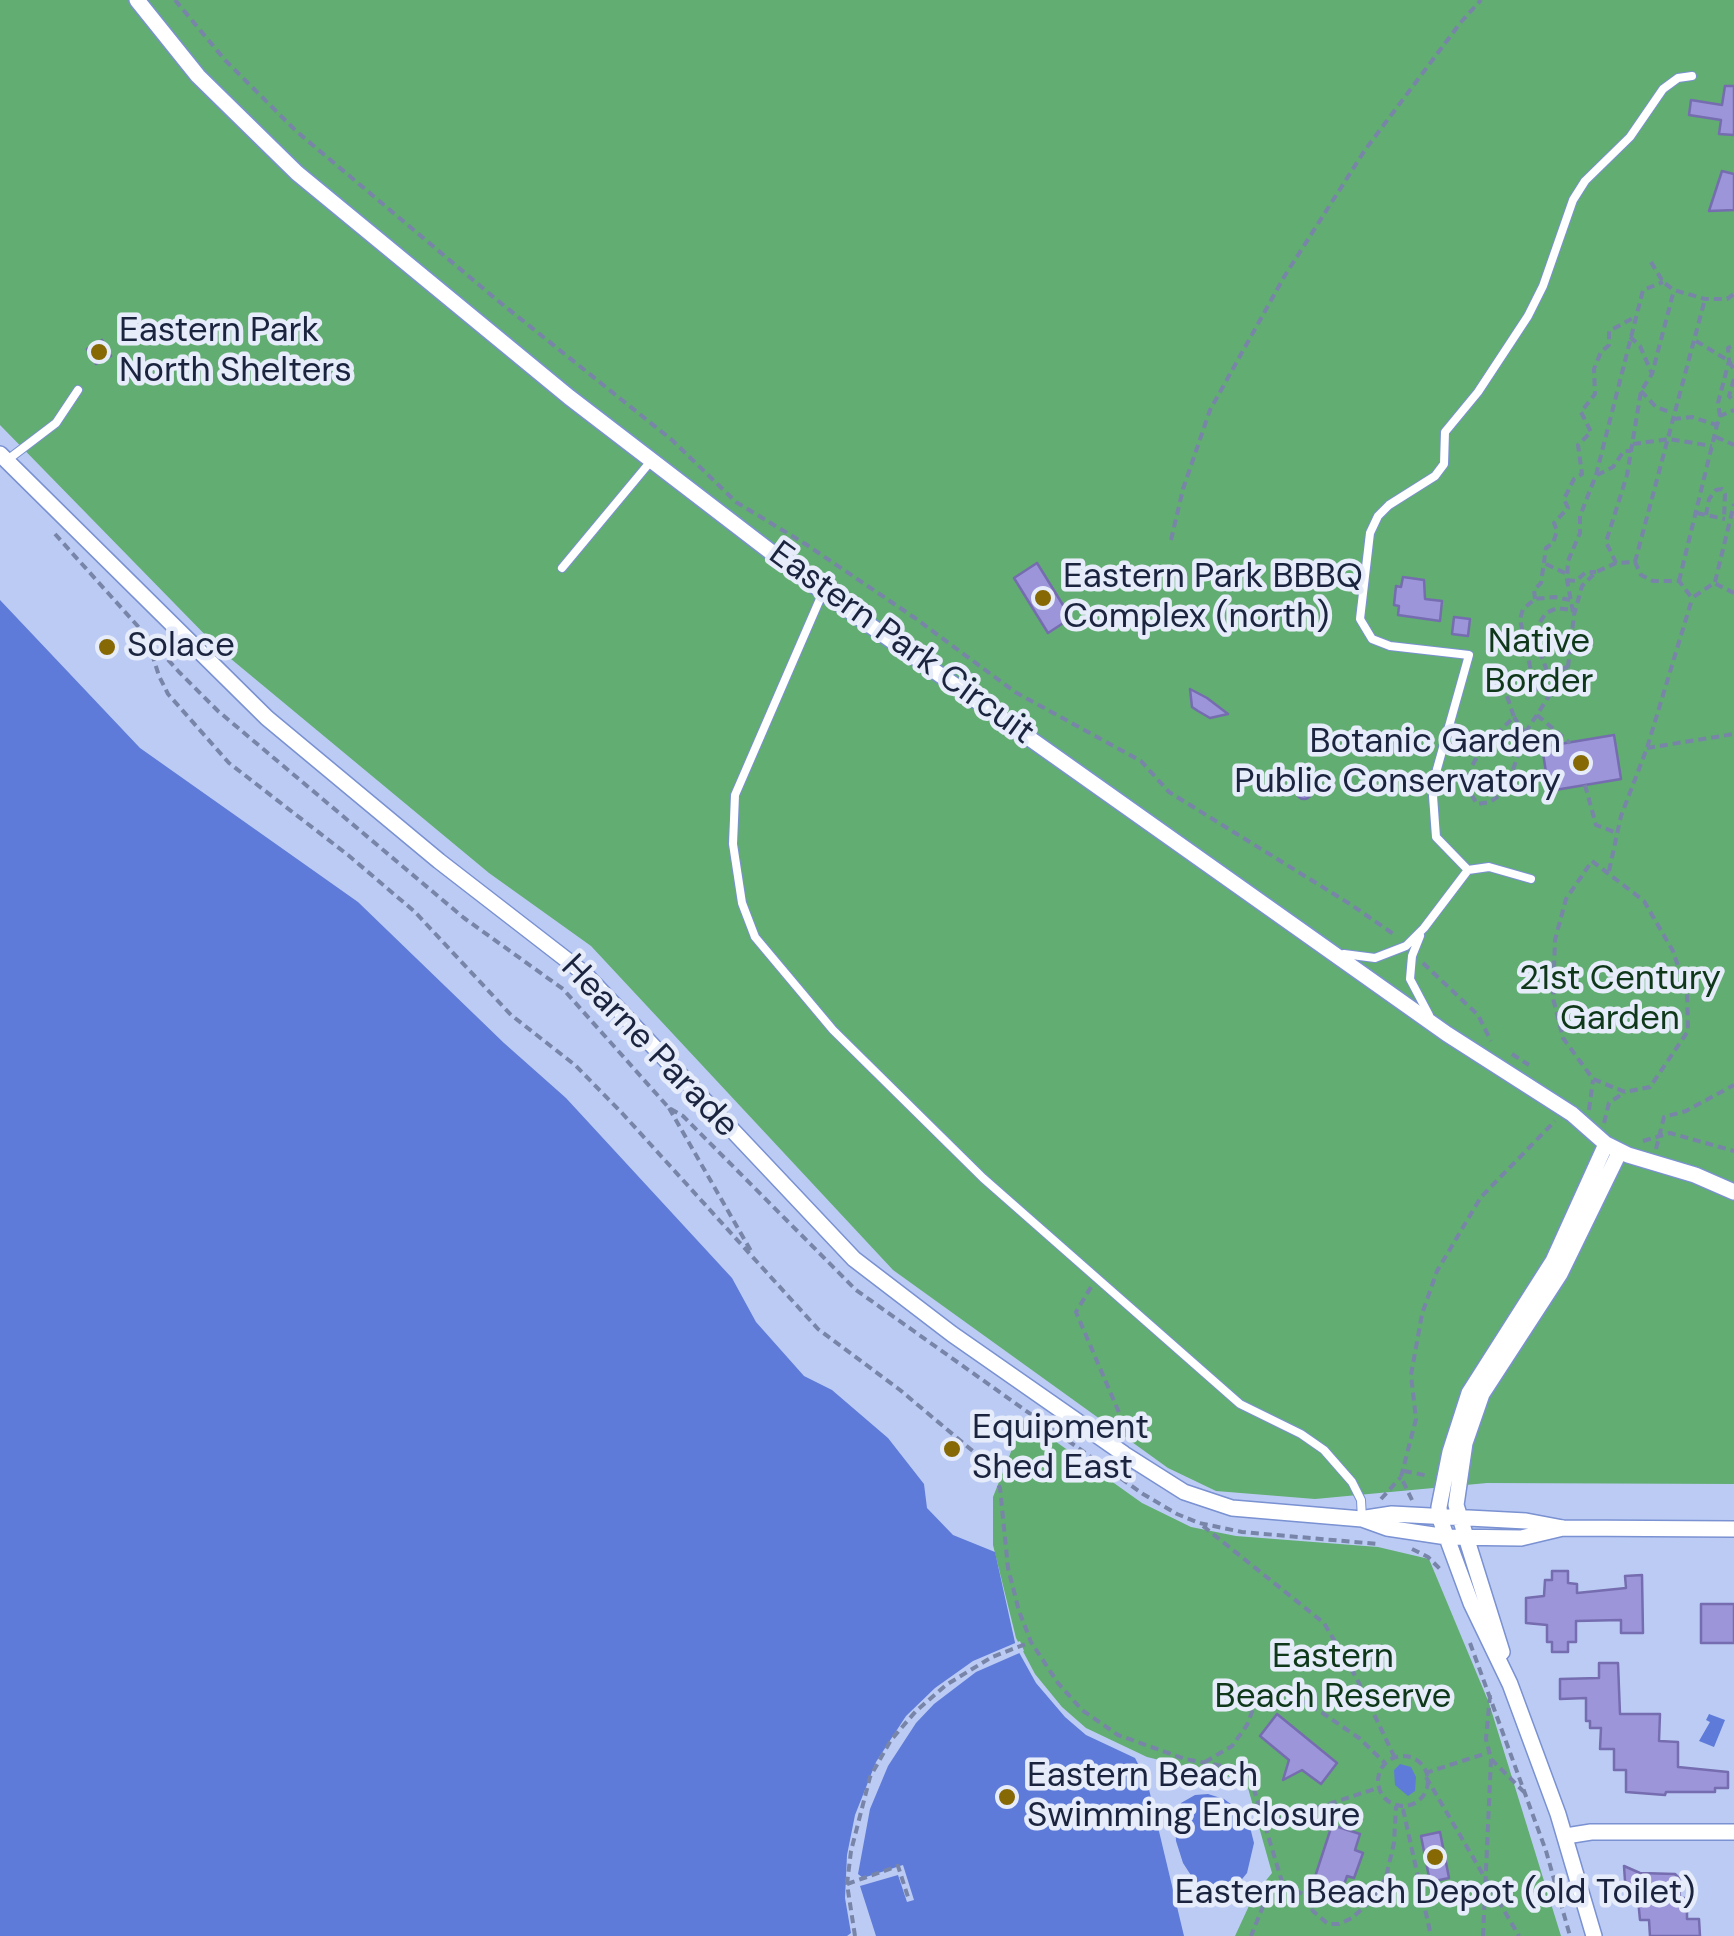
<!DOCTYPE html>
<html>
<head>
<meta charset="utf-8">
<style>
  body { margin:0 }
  canvas { display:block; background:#bbcbf4 }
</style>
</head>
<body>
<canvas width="1734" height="1936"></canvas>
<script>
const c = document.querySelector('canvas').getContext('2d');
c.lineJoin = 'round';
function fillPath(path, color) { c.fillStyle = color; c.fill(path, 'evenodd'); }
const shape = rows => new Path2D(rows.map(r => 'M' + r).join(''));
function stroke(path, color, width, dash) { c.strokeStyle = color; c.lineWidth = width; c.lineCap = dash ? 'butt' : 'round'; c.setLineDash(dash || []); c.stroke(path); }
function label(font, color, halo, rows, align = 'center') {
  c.font = font + ' "DM Sans",sans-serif'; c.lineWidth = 9; c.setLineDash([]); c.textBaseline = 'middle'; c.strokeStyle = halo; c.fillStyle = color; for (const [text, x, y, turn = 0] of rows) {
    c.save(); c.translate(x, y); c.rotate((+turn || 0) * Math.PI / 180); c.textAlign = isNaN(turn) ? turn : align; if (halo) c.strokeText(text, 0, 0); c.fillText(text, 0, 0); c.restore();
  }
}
fillPath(shape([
  [0,0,1734,0,1734,1484,1487,1483,1315,1499,1216,1491,1168,1468,893,1270,591,946,489,873,219,649,0,425],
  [1024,1419,1142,1503,1191,1527,1236,1536,1378,1547,1429,1559,1489,1703,1561,1936,1235,1936,1254,1895,1272,1873,1246,1781,1147,1757,1086,1728,1062,1707,1035,1674,1016,1638,993,1545,993,1497]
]), '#62ad71');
fillPath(shape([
  [0,600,140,748,358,902,504,1043,566,1098,732,1278,756,1322,804,1376,832,1390,888,1438,924,1484,927,1508,953,1535,995,1552,1016,1647,1036,1683,1065,1717,1086,1735,1135,1758,1147,1781,1184,1936,0,1936],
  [1709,1714,1725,1720,1714,1747,1699,1741,1710,1722,1706,1720],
  [1400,1764,1411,1767,1416,1777,1415,1791,1408,1796,1395,1785,1394,1770],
  [1208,1794,1224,1799,1239,1810,1250,1827,1254,1843,1247,1873,1238,1884,1221,1895,1208,1892,1194,1880,1183,1863,1176,1841,1175,1824,1181,1803,1195,1795]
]), '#5e7bd9');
fillPath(shape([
  [1020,1641,1024,1651,976,1672,934,1704,916,1723,888,1766,870,1809,858,1874,863,1878,903,1865,914,1900,907,1902,898,1875,860,1886,876,1936,847,1936,851,1933,845,1898,847,1855,855,1815,876,1762,906,1716,935,1688,973,1661]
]), '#bbcbf4');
const building = shape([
  [1725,86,1734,86,1734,135,1719,134,1721,120,1689,115,1691,100,1722,105,1725,86],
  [1722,171,1734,174,1734,210,1709,211,1722,171],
  [102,340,111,356,96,364,87,349,102,340],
  [1037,563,1071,618,1048,633,1014,578,1037,563],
  [1403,577,1424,580,1425,599,1442,601,1440,621,1398,615,1399,606,1394,605,1396,586,1401,587,1403,577],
  [1454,617,1470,619,1468,636,1452,634,1454,617],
  [1190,689,1207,698,1228,714,1210,718,1198,711,1192,707,1190,689],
  [1614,735,1621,779,1549,791,1542,747,1614,735],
  '1296 791a8 8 0 1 1 16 0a8 8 0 1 1-16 0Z',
  [1552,1571,1568,1571,1568,1583,1577,1584,1577,1593,1626,1588,1625,1576,1642,1575,1643,1633,1621,1633,1621,1620,1576,1621,1576,1642,1568,1642,1568,1652,1552,1652,1552,1642,1547,1642,1547,1625,1526,1623,1526,1598,1544,1596,1545,1580,1552,1580,1552,1571],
  [1701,1604,1734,1604,1734,1643,1701,1643,1701,1604],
  [1599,1663,1618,1663,1620,1714,1660,1714,1659,1741,1678,1742,1678,1767,1728,1772,1728,1788,1715,1788,1715,1792,1666,1792,1665,1795,1626,1792,1626,1770,1614,1770,1614,1749,1600,1749,1601,1728,1590,1728,1590,1721,1586,1721,1586,1698,1560,1699,1560,1679,1599,1678,1599,1663],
  [1277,1714,1337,1763,1321,1784,1302,1770,1283,1780,1289,1760,1260,1736,1277,1714],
  [1335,1826,1360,1834,1355,1850,1363,1853,1354,1878,1347,1876,1338,1902,1316,1894,1318,1887,1313,1883,1331,1828,1335,1826],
  [1440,1832,1449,1878,1430,1882,1421,1836,1440,1832],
  [1624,1866,1640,1873,1675,1874,1679,1878,1680,1898,1687,1898,1687,1919,1699,1919,1700,1936,1650,1936,1649,1920,1640,1920,1638,1899,1632,1899,1632,1888,1625,1881,1624,1866]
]);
fillPath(building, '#9d95da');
stroke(building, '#756daf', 2.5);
const service = shape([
  [6,461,56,423,78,390],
  [562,568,651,461],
  [823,592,735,795,733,844,742,903,755,937,833,1030,983,1178,1240,1404,1301,1434,1324,1450,1352,1482,1361,1500,1362,1519],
  [1468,870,1436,837,1433,796,1437,769,1469,655,1390,646,1372,639,1360,619,1370,533,1378,516,1389,505,1435,476,1444,464,1445,432,1478,392,1528,316,1543,286,1573,200,1585,181,1630,137,1663,89,1678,78,1692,76],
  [1420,936,1412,956,1410,979,1429,1015],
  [1344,954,1375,958,1406,946,1424,928,1468,870,1489,867,1531,879]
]);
const minor = shape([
  [137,0,198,76,297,173,569,397,823,592,1447,1034,1572,1114,1606,1144,1628,1155,1695,1175,1734,1192],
  [0,454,267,718,439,861,585,974,854,1259,952,1334,1124,1454,1184,1492,1232,1508,1362,1519,1387,1528,1447,1537,1521,1538,1563,1528],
  [1366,1518,1392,1514,1526,1521,1563,1528,1734,1529],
  [1502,1652,1456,1505,1465,1443,1482,1394,1560,1274,1620,1151],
  [1566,1836,1591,1832,1734,1832],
  [1594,1936,1558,1814,1510,1684,1471,1603,1440,1519,1439,1507,1450,1452,1469,1393,1553,1261,1606,1144]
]);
stroke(service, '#7a91d2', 10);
stroke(minor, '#7a91d2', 18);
stroke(shape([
  [175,0,225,60,296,131,497,300,672,440,736,502,807,545,915,618,1015,692,1141,761,1169,792,1350,904,1395,935],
  [1651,262,1663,282,1674,290,1705,299,1727,299,1734,294],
  [1630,337,1640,346,1652,374],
  [1696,341,1729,361,1734,370],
  [1734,379,1729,396,1734,401],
  [1641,391,1656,407,1672,413],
  [1720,416,1718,403,1729,361,1728,348,1734,345],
  [1673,419,1692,417,1717,425],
  [1716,437,1734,445],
  [1633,444,1669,439,1712,446],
  [1597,475,1613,467,1624,451,1631,451],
  [1697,513,1725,519],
  [1706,515,1709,499,1716,490,1722,489,1725,494,1724,519],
  [55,534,179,672,218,711,464,918,563,989,669,1108,683,1116,856,1290,1143,1494,1177,1514,1199,1523,1242,1532,1378,1544],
  [1171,540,1183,489,1210,410,1284,277,1365,150,1461,22,1481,0],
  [1635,562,1705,299],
  [1616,563,1606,542,1627,475,1641,391,1652,374,1674,290],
  [1546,564,1567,574],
  [1567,580,1576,581,1586,572,1596,572],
  [1679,581,1717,425,1720,416,1734,410],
  [1715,582,1734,504],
  [1535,599,1534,590,1541,583,1546,548,1553,543,1557,531,1554,523,1568,508,1564,499,1574,479,1582,474,1578,445,1591,432,1581,412,1595,394,1594,369,1601,352,1609,345,1609,331,1635,317],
  [1573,612,1567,580,1568,561,1580,533,1580,516,1596,475,1643,290,1663,282],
  [148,641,159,676,168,694,229,763,348,855,415,912,511,1015,575,1065,622,1113,818,1329,900,1390,987,1463,1000,1488,1008,1568,1019,1611,1031,1642,1058,1683,1082,1710,1118,1735,1185,1759,1239,1769,1250,1776,1283,1885,1266,1899,1251,1936],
  [1568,667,1548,672,1535,690,1520,619,1523,609,1535,599,1555,597,1570,600],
  [1547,671,1535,638,1538,625,1546,613,1557,608,1572,610],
  [1533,674,1516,678,1510,685,1506,693,1514,717,1482,748,1472,766,1468,789,1477,804,1490,802,1500,795,1510,779,1525,733,1568,667,1574,615,1582,586,1596,572,1616,563,1635,562,1641,575,1653,581,1679,581,1692,598,1714,583,1734,593],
  [1537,715,1570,743],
  [1499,735,1525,733,1514,717],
  [1647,748,1734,734],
  [1585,785,1596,825,1617,833],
  [1592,861,1644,901,1673,951,1687,993,1688,1031,1650,1087,1625,1092,1593,1079,1563,1038,1553,998,1555,940,1566,899,1592,861],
  [1609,871,1621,816,1647,748,1692,599],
  [1423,963,1478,1015,1491,1041],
  [1512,1054,1529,1065],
  [669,1108,751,1251],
  [1589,1110,1593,1080],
  [1604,1123,1609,1103,1625,1092],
  [1643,1141,1670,1133,1734,1151],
  [1656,1149,1664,1117,1686,1111,1734,1085],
  [1091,1287,1076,1312,1129,1436],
  [1404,1471,1429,1476],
  [1381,1499,1401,1477],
  [1412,1500,1401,1477,1416,1419,1411,1375,1422,1314,1437,1271,1481,1197,1555,1121],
  [1203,1526,1324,1623,1357,1679,1394,1756],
  [1412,1549,1428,1557,1440,1569],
  [1470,1643,1546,1851,1570,1936],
  [1490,1695,1486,1739,1491,1759,1526,1794],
  '1378 1781a25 25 0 1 1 50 0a25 25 0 1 1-50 0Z',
  [1205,1762,1232,1746,1247,1725,1256,1701,1270,1692,1290,1694,1321,1712,1359,1738,1385,1763],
  [1425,1773,1487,1753],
  [1426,1777,1519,1936],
  [1403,1809,1431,1936],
  [1267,1824,1381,1787],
  [847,1884,898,1866,908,1897],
  [1283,1885,1303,1894,1313,1911,1328,1924,1339,1924,1352,1918,1374,1898,1386,1877,1394,1843,1396,1806],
  [855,1936,847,1884,851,1851,870,1777,891,1740,916,1711,946,1685,992,1657,1031,1642],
  [1483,1936,1491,1759]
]), '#7885a8', 4, [8, 5]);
stroke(service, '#fff', 8);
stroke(minor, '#fff', 15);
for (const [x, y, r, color] of [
  [99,352,10,"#866904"],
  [1043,598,10,"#866904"],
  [107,647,10,"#866904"],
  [1581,763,10,"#866904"],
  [952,1449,10,"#866904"],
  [1007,1797,10,"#866904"],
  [1435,1857,10,"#866904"]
]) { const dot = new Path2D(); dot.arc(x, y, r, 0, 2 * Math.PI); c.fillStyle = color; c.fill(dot); stroke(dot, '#e6ecfa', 4); }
label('35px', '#1b243e', '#e6ecfa', [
  ["Eastern Park",119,332],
  ["North Shelters",119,372],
  ["Eastern Park BBBQ",1063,578],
  ["Complex (north)",1063,618],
  ["Solace",127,647],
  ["Botanic Garden",1561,743,"right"],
  ["Public Conservatory",1561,783,"right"],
  ["Equipment",972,1429],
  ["Shed East",972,1469],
  ["Eastern Beach",1027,1777],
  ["Swimming Enclosure",1027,1817],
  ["Eastern Beach Depot (old Toilet)",1435,1894,"center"]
], 'left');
label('35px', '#0e3819', '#e6ecfa', [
  ["Native",1539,643],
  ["Border",1539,683],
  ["21st Century",1620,980],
  ["Garden",1620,1020],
  ["Eastern",1333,1658],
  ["Beach Reserve",1333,1698]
]);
label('35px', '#1b243e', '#e6ecfa', [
  ["Eastern Park Circuit",901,644,36],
  ["Hearne Parade",649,1047,46]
]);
</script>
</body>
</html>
